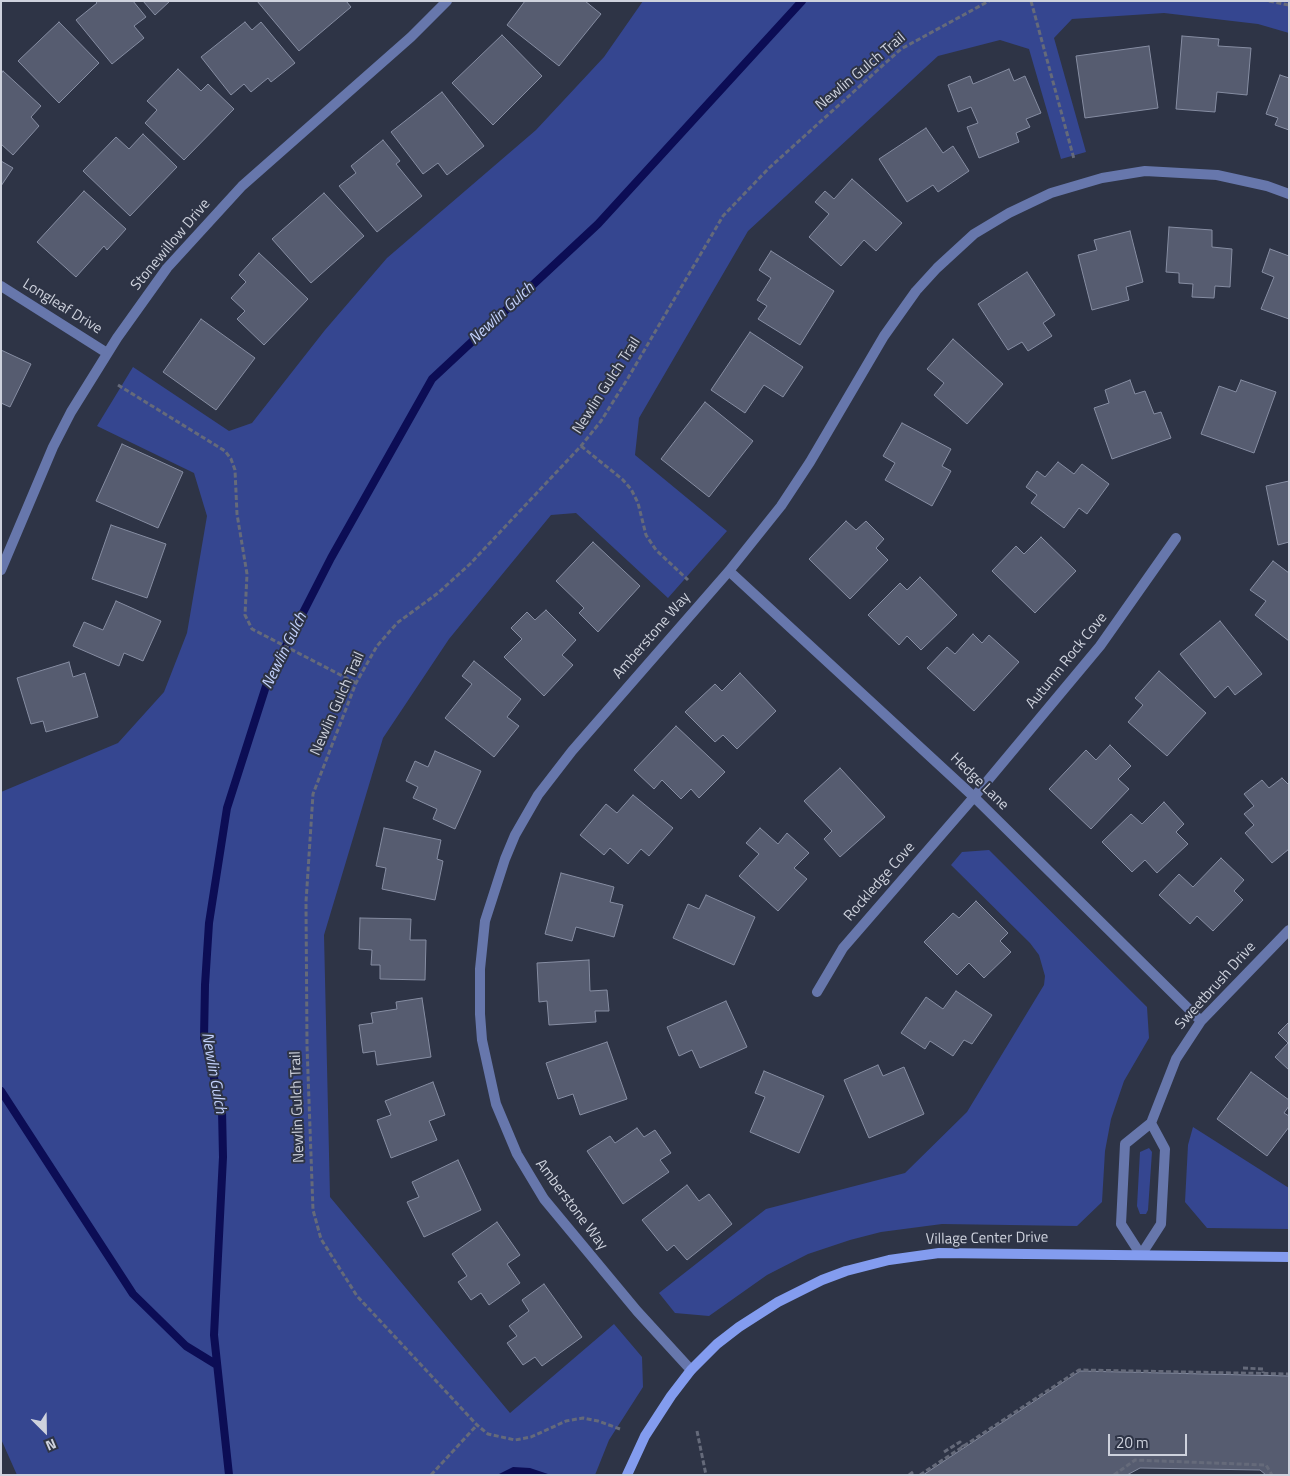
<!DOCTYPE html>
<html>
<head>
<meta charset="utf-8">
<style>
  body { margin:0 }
  #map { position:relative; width:1290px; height:1476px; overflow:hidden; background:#2e3446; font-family:"Titillium Web",sans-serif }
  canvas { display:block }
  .frame { position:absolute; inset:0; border:2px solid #ced2dd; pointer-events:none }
  .north { position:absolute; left:20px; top:1406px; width:50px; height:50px; -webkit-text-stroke:4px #2e3446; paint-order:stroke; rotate:157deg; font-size:14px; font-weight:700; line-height:20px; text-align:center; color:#ced2dd }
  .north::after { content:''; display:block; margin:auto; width:18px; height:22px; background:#ced2dd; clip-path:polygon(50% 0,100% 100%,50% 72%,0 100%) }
  .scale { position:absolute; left:1108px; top:1434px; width:79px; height:22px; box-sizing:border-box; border:2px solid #ced2dd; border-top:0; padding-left:6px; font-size:15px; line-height:18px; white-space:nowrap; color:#ced2dd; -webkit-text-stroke:4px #2e3446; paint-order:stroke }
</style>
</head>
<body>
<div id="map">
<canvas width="1290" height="1476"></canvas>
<div class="frame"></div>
<div class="north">N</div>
<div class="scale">20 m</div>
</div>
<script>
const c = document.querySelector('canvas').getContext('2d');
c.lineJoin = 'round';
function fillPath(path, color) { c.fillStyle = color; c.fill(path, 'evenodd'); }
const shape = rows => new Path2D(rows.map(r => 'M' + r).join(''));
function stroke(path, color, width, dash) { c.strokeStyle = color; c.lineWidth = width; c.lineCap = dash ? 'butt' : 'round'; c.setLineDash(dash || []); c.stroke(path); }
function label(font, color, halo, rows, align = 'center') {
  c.font = font + ' "Titillium Web",sans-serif'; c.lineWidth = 4; c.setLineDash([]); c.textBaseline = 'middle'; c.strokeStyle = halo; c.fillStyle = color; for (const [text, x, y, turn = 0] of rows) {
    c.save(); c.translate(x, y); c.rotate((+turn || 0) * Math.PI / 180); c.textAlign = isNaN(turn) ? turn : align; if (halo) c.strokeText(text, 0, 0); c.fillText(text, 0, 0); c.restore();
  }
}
fillPath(shape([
  [643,1,1289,1,1289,33,1258,24,1164,13,1072,19,1054,38,1086,152,1061,159,1029,49,1000,40,938,56,748,231,639,418,635,455,727,531,668,598,576,513,551,515,449,639,383,738,324,935,330,1197,510,1413,614,1324,642,1357,643,1387,609,1440,595,1475,17,1475,1,1439,1,792,118,743,164,692,187,633,207,516,194,473,97,426,133,367,229,431,252,423,325,330,387,258,536,130,604,57],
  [989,850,1147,1007,1149,1038,1124,1081,1111,1119,1105,1151,1102,1202,1077,1226,942,1224,881,1232,850,1240,808,1254,767,1275,709,1316,675,1313,659,1293,766,1209,905,1173,967,1112,1044,985,1045,976,1039,955,1030,943,951,865,962,852],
  [1193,1127,1289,1188,1289,1229,1207,1228,1185,1202,1188,1145],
  [1149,1148,1152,1152,1148,1210,1146,1214,1140,1214,1137,1206,1140,1152]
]), '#354690');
fillPath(shape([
  [513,1467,530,1468,551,1475,497,1475]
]), '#0c0d55');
stroke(shape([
  [1,1091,133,1294,186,1346,217,1365],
  [229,1475,214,1335,223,1157,222,1110,204,1038,205,985,209,923,227,808,267,683,331,558,432,379,598,224,802,1]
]), '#0c0d55', 8);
const building = shape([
  [95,1,133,1,146,17,134,26,144,38,112,64,76,20,97,3,95,1],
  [143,1,170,1,155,15,143,1],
  [257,1,346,1,351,7,299,51,257,1],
  [525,1,585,1,601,14,559,66,507,25,525,1],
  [59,22,99,63,59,103,18,61,59,22],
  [245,22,252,30,261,22,295,63,271,82,268,78,251,92,244,84,231,95,201,57,245,22],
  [502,35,542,76,493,125,452,83,502,35],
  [1182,36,1219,39,1218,46,1251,48,1247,95,1217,92,1215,112,1176,109,1182,36],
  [1149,46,1158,108,1085,118,1076,56,1149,46],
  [178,69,201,91,208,84,234,109,184,160,145,123,157,110,147,101,178,69],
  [1009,69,1014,81,1025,76,1041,113,1026,119,1030,127,1016,133,1019,142,979,158,967,127,978,123,971,107,958,112,948,85,970,76,973,84,1009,69],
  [3,71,41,106,31,117,39,126,13,155,1,144,1,74,3,71],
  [1280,75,1289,78,1289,130,1275,125,1278,118,1266,114,1280,75],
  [442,92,484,146,447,175,438,163,423,174,391,132,442,92],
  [926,128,943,153,953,146,969,171,938,192,933,185,907,202,879,159,926,128],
  [143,134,177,167,130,216,83,171,116,137,129,149,143,134],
  [383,140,400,161,396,164,422,196,377,232,339,186,356,173,351,166,383,140],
  [1,161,13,168,1,186,1,161],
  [852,179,902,223,876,251,864,240,841,266,809,237,829,214,815,202,825,191,834,199,852,179],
  [84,191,126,229,107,250,104,246,76,277,37,242,84,191],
  [324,193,364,236,311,283,272,239,324,193],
  [1169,227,1212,230,1212,247,1232,249,1230,287,1215,286,1214,298,1192,297,1193,284,1179,283,1179,273,1166,272,1169,227],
  [1130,231,1143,282,1126,287,1129,300,1092,310,1078,255,1097,250,1094,240,1130,231],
  [1270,249,1289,256,1289,319,1261,309,1274,277,1262,272,1270,249],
  [771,251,834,291,800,345,758,319,767,306,757,300,771,278,759,270,771,251],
  [259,253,308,299,264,345,237,319,245,311,231,298,246,282,239,275,259,253],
  [1027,272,1055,315,1043,323,1052,336,1028,351,1022,342,1008,350,978,304,1027,272],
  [201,319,255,358,216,410,163,372,201,319],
  [750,332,803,367,783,397,764,385,745,413,711,390,750,332],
  [953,339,1003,384,967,424,934,395,944,383,927,369,953,339],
  [1,350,31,364,10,407,1,403,1,350],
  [1130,380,1135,394,1145,391,1154,414,1161,412,1171,438,1112,459,1094,408,1109,403,1105,390,1130,380],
  [1241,380,1276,392,1254,453,1201,434,1219,386,1236,392,1241,380],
  [705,402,753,441,709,497,661,459,705,402],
  [902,423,951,449,942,466,951,471,932,506,885,480,895,463,883,456,902,423],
  [122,444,183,472,158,528,96,501,122,444],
  [1058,462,1074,474,1082,464,1109,484,1087,514,1079,508,1064,528,1031,503,1037,495,1026,487,1037,471,1045,477,1058,462],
  [1289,481,1289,542,1278,545,1266,486,1289,481],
  [846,521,856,530,866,521,884,539,876,548,888,560,850,599,809,559,846,521],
  [111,525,166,544,147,598,92,579,111,525],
  [1041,537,1076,571,1035,613,992,571,1016,546,1024,554,1041,537],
  [593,542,640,586,598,632,579,613,584,608,556,581,593,542],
  [1273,561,1289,573,1289,641,1255,615,1266,601,1250,590,1273,561],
  [920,577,957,615,921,650,907,636,899,645,868,615,900,583,907,590,920,577],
  [116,601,161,621,143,661,124,653,119,666,73,646,84,622,103,630,116,601],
  [546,610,576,640,562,655,573,665,544,696,504,657,522,639,511,628,527,612,535,620,546,610],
  [1220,621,1262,674,1235,695,1228,686,1215,698,1180,654,1220,621],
  [973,634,982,643,989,635,1019,662,974,711,927,668,947,647,955,654,973,634],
  [474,661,521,699,507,717,519,726,494,757,445,718,472,684,462,676,474,661],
  [69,662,73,677,85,673,98,717,46,732,43,721,31,724,17,678,69,662],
  [1159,671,1206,713,1167,756,1128,722,1143,705,1135,698,1159,671],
  [740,673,776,711,737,749,723,735,715,742,685,712,715,684,722,691,740,673],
  [676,726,725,772,699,798,691,789,681,799,662,780,654,789,634,770,676,726],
  [1110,745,1131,766,1118,779,1129,789,1091,829,1049,789,1086,750,1096,760,1110,745],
  [435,751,481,771,455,829,433,819,437,809,413,798,418,787,406,781,415,761,428,767,435,751],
  [840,768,885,817,840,857,824,839,832,831,804,801,840,768],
  [1282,778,1289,785,1289,849,1272,863,1245,833,1254,825,1244,814,1254,806,1244,794,1262,780,1269,788,1282,778],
  [633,795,673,828,649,856,641,849,628,864,610,848,604,855,580,835,606,804,617,813,633,795],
  [1164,802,1184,824,1176,832,1188,844,1157,873,1145,860,1132,872,1102,842,1131,814,1142,824,1164,802],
  [384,828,441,840,437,859,443,861,435,900,382,889,386,868,376,866,384,828],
  [760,828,778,844,787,833,809,853,794,868,807,879,778,911,739,876,759,854,746,843,760,828],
  [1221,858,1244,880,1234,891,1243,900,1213,931,1197,916,1190,924,1159,895,1179,874,1193,887,1221,858],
  [561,873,614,887,610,902,623,905,614,937,576,927,572,941,545,934,561,873],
  [706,895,755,917,734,965,673,938,688,904,699,909,706,895],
  [976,901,1008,933,1000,941,1011,952,984,978,969,963,957,975,924,942,953,913,959,918,976,901],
  [360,918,411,919,410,940,426,940,425,980,380,979,380,965,371,965,372,950,359,949,360,918],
  [589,960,590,991,607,990,609,1011,595,1011,596,1022,549,1025,547,1001,539,1002,537,963,589,960],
  [956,991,992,1015,972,1044,964,1040,953,1056,930,1041,925,1049,901,1033,926,997,943,1009,956,991],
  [422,998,431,1057,377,1065,375,1051,363,1053,359,1025,373,1023,371,1013,397,1009,396,1002,422,998],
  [726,1001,747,1047,700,1068,692,1050,679,1056,667,1027,726,1001],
  [1289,1022,1289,1070,1275,1057,1288,1043,1278,1033,1289,1022],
  [607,1042,627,1099,580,1115,573,1094,558,1099,546,1063,607,1042],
  [878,1065,883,1076,904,1067,924,1114,869,1138,844,1080,878,1065],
  [764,1071,824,1096,799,1153,750,1132,765,1097,755,1093,764,1071],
  [1251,1072,1289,1100,1289,1106,1284,1113,1289,1116,1289,1127,1267,1156,1217,1119,1251,1072],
  [433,1082,445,1115,429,1121,437,1140,391,1158,377,1120,391,1115,385,1101,433,1082],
  [637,1128,644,1137,655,1130,671,1153,660,1160,669,1172,623,1204,587,1151,610,1136,615,1143,637,1128],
  [458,1160,481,1210,424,1237,407,1202,419,1197,412,1182,458,1160],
  [687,1185,699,1201,709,1194,732,1224,687,1260,674,1245,667,1251,642,1220,687,1185],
  [497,1222,520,1255,507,1264,520,1283,489,1305,481,1293,471,1300,458,1282,467,1276,452,1254,497,1222],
  [544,1284,582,1337,542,1366,535,1357,523,1365,507,1343,517,1336,509,1326,529,1311,522,1300,544,1284],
  [1080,1371,1289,1376,1289,1475,1266,1475,1260,1470,1140,1468,1127,1475,923,1475,1080,1371]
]);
fillPath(building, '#565c70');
stroke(building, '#868da2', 1);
stroke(shape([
  [1031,1,1074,159],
  [1269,1,1289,5],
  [118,385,225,451,231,459,235,470,237,514,247,574,245,615,252,629,356,683],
  [581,446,622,479,631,489,638,503,646,535,656,550,688,580],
  [1243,1368,1263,1369,1263,1373],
  [620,1429,598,1421,583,1418,566,1421,531,1437,515,1440,488,1434,477,1425,357,1296,321,1239,313,1210,307,1046,306,902,313,794,356,683,377,646,397,623,438,593,470,564,581,446,601,421,628,378,723,216,769,168,901,49,989,1],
  [697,1431,706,1475],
  [944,1452,960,1442,963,1447],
  [431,1475,477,1425],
  [909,1475,913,1472],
  [920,1475,1079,1370,1289,1374],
  [1114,1475,1135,1460,1266,1465,1272,1475]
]), '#656a7a', 3, [5, 2.5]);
stroke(shape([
  [1,286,107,353],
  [1,570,53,447,71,412,117,338,167,268,242,186,411,37,447,1],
  [729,571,974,797,1201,1021],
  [817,992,843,948,974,797,1100,646,1176,538],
  [1151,1123,1165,1149,1161,1224,1141,1255,1121,1224,1125,1144,1151,1123,1176,1059,1201,1021,1289,930],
  [691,1370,637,1311,544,1199,517,1154,496,1104,482,1040,480,1014,480,969,485,921,505,859,515,835,538,795,572,751,729,571,781,506,810,462,884,336,916,291,937,268,974,234,1009,213,1051,193,1102,178,1145,171,1217,175,1267,186,1289,194]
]), '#6777ac', 10);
stroke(shape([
  [627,1475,645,1436,671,1396,691,1370,717,1344,739,1327,778,1302,822,1280,846,1271,889,1260,939,1253,1289,1257]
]), '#839cef', 10);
label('15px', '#ced2dd', '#2e3446', [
  ["Newlin Gulch Trail",861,72,-40],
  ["Stonewillow Drive",171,245,-50],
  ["Longleaf Drive",62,307,32],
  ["Newlin Gulch Trail",607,386,-57],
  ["Amberstone Way",652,636,-49],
  ["Autumn Rock Cove",1067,661,-51],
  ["Newlin Gulch Trail",338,704,-66],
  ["Hedge Lane",979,782,44],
  ["Rockledge Cove",880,882,-49],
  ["Sweetbrush Drive",1216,986,-48],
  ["Newlin Gulch Trail",298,1107,-92],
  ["Amberstone Way",571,1205,53],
  ["Village Center Drive",987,1239,-1]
]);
label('italic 16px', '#c2d0fb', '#2e3446', [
  ["Newlin Gulch",502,314,-43],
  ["Newlin Gulch",285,651,-64],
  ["Newlin Gulch",213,1073,80]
]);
</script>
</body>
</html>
